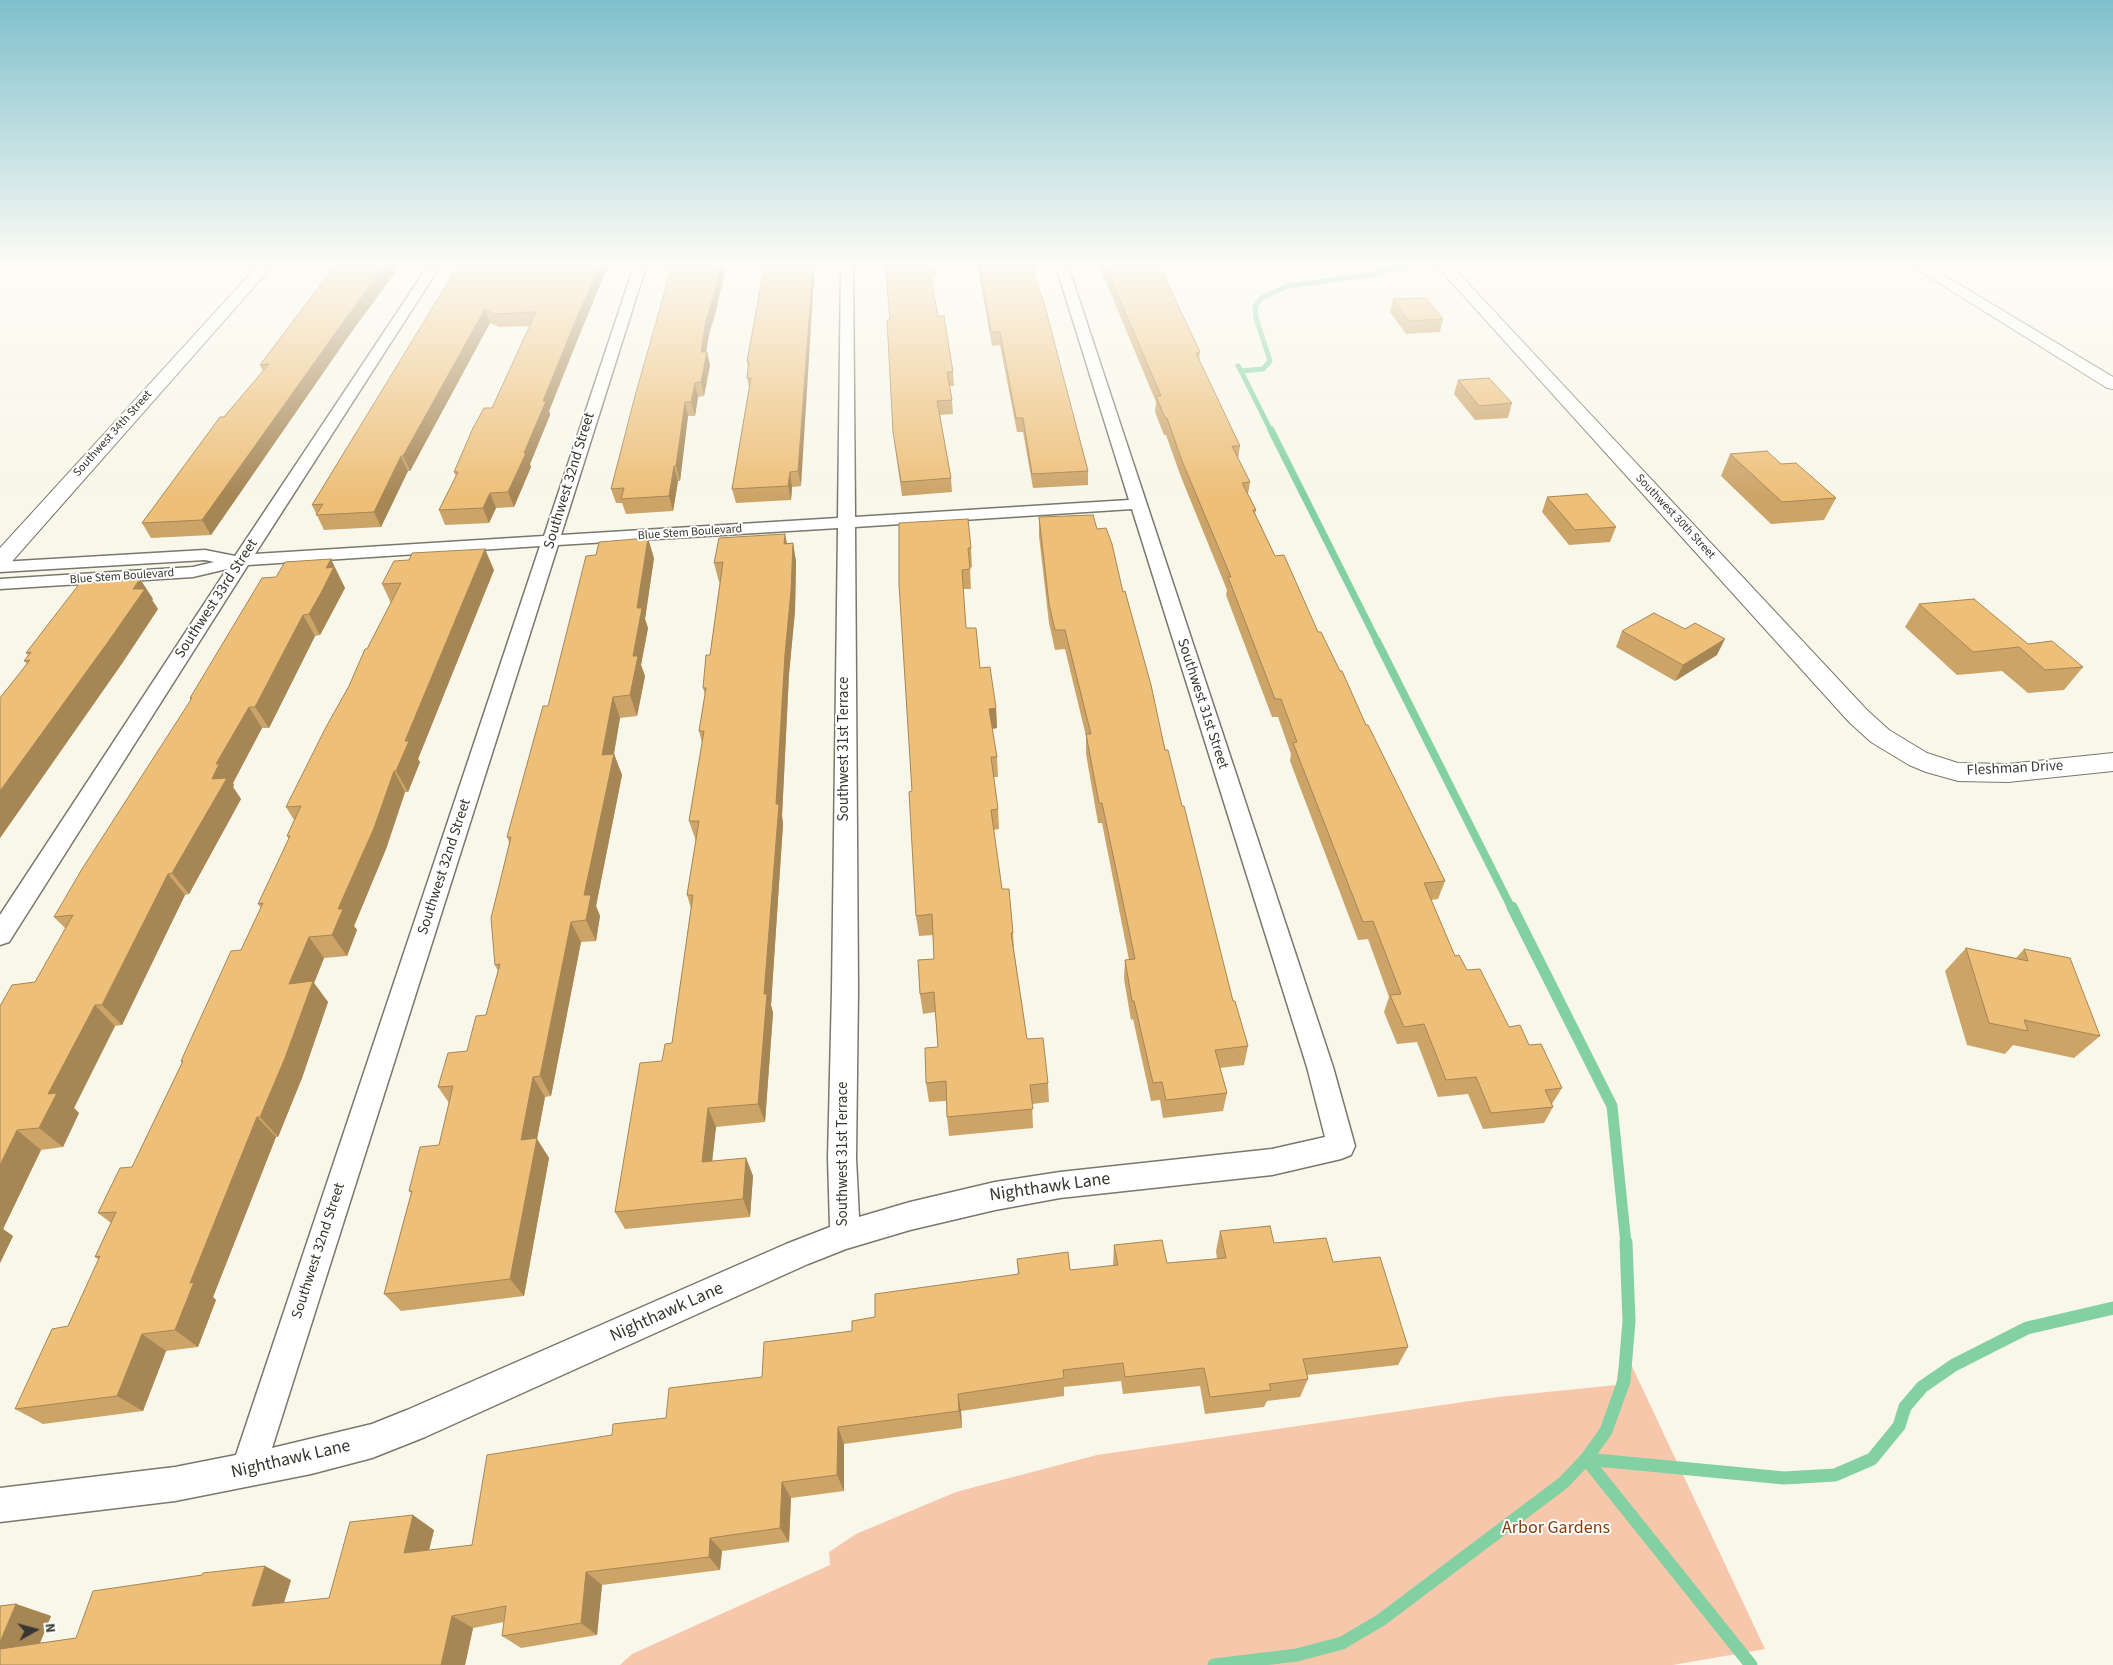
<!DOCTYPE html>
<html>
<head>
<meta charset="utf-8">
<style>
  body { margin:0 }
  #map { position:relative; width:2113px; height:1665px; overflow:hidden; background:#f8f7e9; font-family:"Source Sans 3",sans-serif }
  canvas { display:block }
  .north { position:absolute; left:10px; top:1605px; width:50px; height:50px; -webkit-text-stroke:4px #fff; paint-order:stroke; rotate:83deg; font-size:14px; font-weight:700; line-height:20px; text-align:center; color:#373731 }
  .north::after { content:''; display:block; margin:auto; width:18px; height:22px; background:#373731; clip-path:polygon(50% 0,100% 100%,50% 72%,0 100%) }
</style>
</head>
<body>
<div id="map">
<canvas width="2113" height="1665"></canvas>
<div class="north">N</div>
</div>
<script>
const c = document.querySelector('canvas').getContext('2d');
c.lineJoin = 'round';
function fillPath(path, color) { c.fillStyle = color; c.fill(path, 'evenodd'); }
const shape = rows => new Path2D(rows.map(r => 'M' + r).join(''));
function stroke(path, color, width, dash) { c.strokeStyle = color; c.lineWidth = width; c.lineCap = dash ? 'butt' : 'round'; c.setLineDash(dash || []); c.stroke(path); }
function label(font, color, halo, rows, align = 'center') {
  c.font = font + ' "Source Sans 3",sans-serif'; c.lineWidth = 4; c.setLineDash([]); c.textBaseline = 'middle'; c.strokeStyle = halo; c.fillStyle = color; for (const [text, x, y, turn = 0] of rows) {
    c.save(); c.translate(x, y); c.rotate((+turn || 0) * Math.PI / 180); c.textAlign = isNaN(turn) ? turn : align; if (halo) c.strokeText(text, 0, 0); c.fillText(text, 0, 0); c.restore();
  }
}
fillPath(shape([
  [1622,1345,1765,1649,1673,1665,620,1665,632,1654,830,1565,829,1552,856,1534,956,1492,1097,1455,1498,1397,1616,1385]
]), '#f7c7ac');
stroke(shape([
  [1238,366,1241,371,1263,369,1270,361,1256,318,1255,307,1261,298,1288,286,1376,274,1408,263],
  [1241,371,1271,431]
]), '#83d1a2', 5);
stroke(shape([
  [1271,430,1378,643]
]), '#83d1a2', 7);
stroke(shape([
  [1377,641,1512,909]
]), '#83d1a2', 8);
stroke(shape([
  [1512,907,1612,1106,1626,1244]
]), '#83d1a2', 11);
stroke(shape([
  [1586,1459,1784,1478,1835,1475,1872,1459,1899,1426,1905,1407,1922,1387,1954,1365,2027,1328,2113,1308],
  [1586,1459,1751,1665],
  [1214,1665,1297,1655,1342,1643,1381,1620,1563,1483,1586,1459,1606,1431,1624,1381,1629,1321,1626,1242]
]), '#83d1a2', 13);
const minor = shape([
  [430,263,442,263,255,554,544,536,635,263,647,263,561,535,838,518,841,263,853,263,855,517,1129,500,1055,263,1067,263,1333,1067,1355,1146,1351,1155,1341,1159,1272,1175,1060,1198,995,1210,910,1230,846,1249,808,1264,425,1437,372,1458,311,1474,175,1501,0,1522,0,1488,175,1467,236,1455,540,546,248,565,9,942,0,945,0,915,227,569,193,577,0,589,0,579,193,567,214,562,205,560,0,572,0,562,205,550,235,556,430,263],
  [1132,509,1307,1067,1325,1137,1272,1149,1060,1172,995,1182,910,1202,859,1217,856,1158,858,990,855,527,1132,509],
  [838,528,832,990,828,1158,830,1227,786,1244,407,1410,372,1424,272,1448,558,545,838,528]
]);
const tertiary = shape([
  [260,263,275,263,8,566,0,567,0,548,260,263],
  [1434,263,1449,263,1867,710,1889,730,1927,753,1958,763,2008,764,2113,753,2113,771,2008,782,1958,781,1926,772,1909,765,1871,742,1849,722,1434,263],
  [1907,263,1924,263,2113,377,2113,389,2107,388,1907,263]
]);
stroke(minor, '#79786c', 3);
stroke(tertiary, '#79786c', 2);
fillPath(minor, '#fff');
fillPath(tertiary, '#fff');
fillPath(shape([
  [337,263,402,263,350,334,211,535,151,538,142,523,224,417,263,371,260,365],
  [459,263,609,263,579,336,549,411,550,415,530,464,531,467,514,507,496,508,489,523,445,525,439,510,456,476,454,472,492,408,530,326,499,327,490,323,410,471,408,471,381,527,324,530,312,505,450,279],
  [765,263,801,486,792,487,791,500,736,503,732,489,749,387,747,378,748,369,747,361],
  [885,263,935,263,936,274,930,274,938,316,953,372,954,386,949,386,952,400,953,414,940,415,951,478,952,492,902,496,893,432,890,319],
  [977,263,1032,263,1035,278,1088,471,1088,485,1033,488,1023,432,1017,432,1000,345,992,346],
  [1098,263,1158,263,1200,352,1199,361,1240,446,1238,459,1250,482,1248,494,1256,510,1255,514,1275,556,1318,632,1366,725,1445,881,1438,899,1431,900,1455,956,1509,1027,1529,1045,1562,1088,1552,1104,1553,1107,1544,1123,1483,1129,1468,1094,1438,1097,1417,1042,1397,1044,1384,1012,1389,997,1368,939,1358,940,1290,761,1291,754,1278,717,1272,717,1226,595,1227,590,1181,477,1166,435,1164,435,1155,412,1156,402],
  [1393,299,1443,319,1440,332,1406,334,1390,312],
  [716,311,709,334,706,352,707,352,710,365,704,396,698,397,695,416,688,416,680,481,678,481,673,511,626,514,622,503,616,503,611,489],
  [1458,380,1512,403,1508,418,1475,420,1454,394],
  [1730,454,1781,464,1836,498,1824,520,1771,524,1721,476],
  [1547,497,1616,527,1610,542,1569,545,1542,512],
  [1039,517,1097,529,1123,592,1233,1001,1248,1046,1244,1065,1220,1068,1227,1093,1223,1111,1163,1118,1160,1100,1151,1101,1133,1019,1131,1020,1124,979,1125,960,1129,960,1102,823,1098,823,1086,754,1086,736,1065,649,1055,650,1049,623,1039,536],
  [899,523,971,548,972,567,970,568,971,589,963,589,966,628,980,668,996,708,997,728,992,729,997,757,998,777,994,777,998,809,999,829,993,830,1002,889,1013,933,1014,950,1027,1039,1048,1083,1049,1102,1032,1104,1033,1128,949,1136,947,1117,946,1101,929,1102,926,1083,938,1047,935,1012,923,1014,920,994,934,959,933,935,919,936,916,916,912,791],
  [787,543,793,543,796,562,795,611,789,674,782,816,783,824,771,1005,773,1013,765,1122,716,1127,712,1161,746,1158,753,1176,750,1217,625,1229,615,1212,662,1061,672,1043,691,908,687,895,696,841,689,821,702,743,699,731,705,694,703,688,710,655,720,582,719,582,714,563],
  [654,558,645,619,648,628,641,665,645,676,637,716,620,718,614,754,622,775,596,906,600,916,596,941,581,942,551,1096,545,1097,537,1139,549,1158,524,1296,401,1311,384,1294,411,1193,409,1191,439,1145,449,1103,438,1087,467,1051,486,1015,498,971,495,965,509,842,507,837,548,706],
  [494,570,418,759,420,762,408,792,405,792,386,849,354,926,357,930,347,956,324,958,314,983,328,1002,302,1078,278,1137,276,1137,213,1297,216,1300,198,1347,166,1351,143,1411,43,1424,15,1409,68,1326,99,1260,95,1257,111,1223,98,1213,132,1167,182,1063,181,1061,241,950,261,908,258,904,289,839,287,836,294,820,286,807,349,686,391,603,382,584],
  [140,579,153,599,152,600,158,609,123,662,0,838,0,698,27,664,24,661,28,655,26,653],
  [341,580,345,588,333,611,320,635,315,636,269,728,262,728,233,783,234,785,233,787,241,799,189,894,185,895,122,1025,115,1026,74,1108,79,1113,63,1147,41,1150,3,1229,13,1236,0,1263,0,1006,35,982,66,929,54,917,191,700,190,698],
  [1919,604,2028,644,2083,667,2064,690,2028,693,2002,671,1957,675,1905,627],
  [1622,631,1717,655,1675,681,1616,647],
  [1966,948,2016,958,2024,949,2100,1036,2074,1058,2013,1045,2005,1054,1967,1045,1945,971],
  [1220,1231,1274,1243,1333,1262,1408,1347,1398,1365,1307,1375,1308,1379,1300,1397,1267,1401,1264,1407,1205,1414,1200,1386,1123,1394,1121,1381,1064,1387,1064,1396,961,1411,962,1428,844,1444,844,1491,791,1498,789,1542,722,1551,720,1570,602,1585,597,1635,521,1648,502,1636,504,1622,473,1628,465,1665,0,1665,16,1604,51,1616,40,1643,76,1638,291,1580,284,1603,329,1598,434,1530,429,1550,472,1545,612,1435,666,1418,762,1377,852,1331,875,1317,1018,1274,1017,1259,1070,1270,1113,1266,1114,1245,1167,1263,1217,1259,1216,1251]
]), '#cca468');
fillPath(shape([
  [387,263,402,263,350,334,211,535,202,520,344,321],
  [601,263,609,263,579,336,549,411,550,415,530,464,531,467,514,507,508,492,543,401,575,322],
  [721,263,727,263,716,311,709,334,704,366,701,352,706,321],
  [813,263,815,263,801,486,798,471],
  [485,309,490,323,410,471,403,456],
  [707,352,710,365,704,396,701,382],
  [695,383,698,397,695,416,691,402],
  [685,402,688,416,680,481,676,466],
  [401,456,408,471,381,527,374,512],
  [674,466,678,481,673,511,669,496],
  [790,472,792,487,791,500,788,486],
  [490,493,496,508,489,523,483,508],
  [785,534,789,553,784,544],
  [648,538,654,558,645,619,648,628,641,665,645,676,637,716,630,695,633,656,637,608],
  [793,543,796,562,795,611,789,674,782,816,783,824,771,1005,773,1013,765,1122,758,1104,764,994,785,654],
  [485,549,494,570,418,759,420,762,408,792,396,771,405,741],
  [331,559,345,588,320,635,309,614,326,568],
  [140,579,153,599,152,600,158,609,123,662,0,838,0,791],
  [303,615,315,636,269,728,255,707],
  [1725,639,1717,655,1675,681,1683,665],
  [613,697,620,718,610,776,602,755],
  [249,707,262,728,233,783,234,785,233,787,241,799,189,894,172,873,212,779,216,764],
  [996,708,997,728,990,729,989,709],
  [614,754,622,775,596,906,600,916,596,941,586,920,584,895],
  [394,771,405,792,386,849,354,926,357,930,347,956,332,935,338,909],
  [168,874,185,895,122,1025,102,1005],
  [571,922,581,942,551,1096,540,1076],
  [309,937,324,958,314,983,328,1002,302,1078,278,1137,260,1117,289,984],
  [95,1005,115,1026,74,1108,79,1113,63,1147,39,1128,48,1094],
  [533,1077,545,1097,537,1139,549,1158,524,1296,510,1279,521,1140],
  [708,1108,716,1127,710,1180,702,1162],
  [257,1117,276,1137,213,1297,216,1300,198,1347,175,1330,190,1283],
  [17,1130,41,1150,3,1229,13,1236,0,1263,0,1165],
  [746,1158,753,1176,750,1217,743,1199],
  [142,1334,166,1351,143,1411,117,1396],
  [958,1394,961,1411,962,1428,959,1411],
  [838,1427,844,1444,844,1491,837,1475],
  [782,1482,791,1498,789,1542,780,1528],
  [413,1515,434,1530,425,1566,404,1553],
  [710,1538,722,1551,720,1570,709,1557],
  [265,1566,291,1580,279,1618,252,1606],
  [586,1572,602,1585,597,1635,581,1623],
  [16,1604,51,1616,33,1660,0,1650,0,1642],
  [452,1616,473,1628,465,1665,441,1665]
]), '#a68655');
const building = shape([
  [337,263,387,263,344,321,202,520,142,523,220,417,224,417,269,364,260,365,337,263],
  [459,263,601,263,575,322,543,401,546,401,524,453,526,453,508,492,490,493,483,508,439,510,458,472,454,472,473,428,484,408,492,408,536,312,494,314,485,309,403,456,401,456,374,512,316,515,323,504,312,505,450,279,459,263],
  [672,263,721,263,713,298,706,321,701,352,707,352,701,382,695,383,691,402,685,402,676,466,674,466,669,496,621,499,624,488,611,489,635,396,666,287,672,263],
  [765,263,813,263,798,471,790,472,788,486,732,489,751,378,747,378,749,361,747,361,765,263],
  [885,263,928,263,938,316,944,316,953,372,947,372,952,400,937,401,951,478,901,482,893,432,887,320,890,319,885,263],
  [979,263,1032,263,1035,278,1044,303,1088,471,1032,474,1023,418,1016,418,1000,332,991,332,979,263],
  [1104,263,1158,263,1200,352,1196,353,1240,446,1232,446,1250,482,1242,483,1256,510,1253,510,1275,556,1284,555,1318,632,1321,632,1340,671,1342,671,1366,725,1368,725,1445,881,1424,883,1455,956,1459,955,1467,970,1480,969,1509,1027,1520,1025,1529,1045,1541,1044,1562,1088,1545,1090,1553,1107,1491,1113,1476,1077,1446,1080,1424,1024,1404,1027,1390,995,1401,994,1373,921,1363,922,1293,743,1297,742,1281,699,1275,699,1228,577,1231,577,1182,461,1167,418,1165,418,1156,396,1161,396,1104,263],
  [1426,298,1443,319,1409,321,1393,299,1426,298],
  [1489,378,1512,403,1479,406,1458,380,1489,378],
  [1767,451,1781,464,1796,463,1836,498,1782,502,1730,454,1767,451],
  [1587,494,1616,527,1575,530,1547,497,1587,494],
  [1093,515,1097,529,1106,528,1112,544,1123,592,1125,591,1151,685,1165,750,1168,750,1182,806,1184,806,1233,1001,1235,1001,1248,1046,1215,1050,1227,1093,1166,1100,1162,1082,1153,1083,1134,1001,1132,1001,1125,960,1135,959,1102,803,1099,803,1086,734,1091,734,1065,630,1055,630,1049,604,1039,517,1093,515],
  [968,519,971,548,968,548,970,569,962,570,966,628,976,628,980,668,990,667,996,708,989,709,997,757,991,757,998,809,991,810,1002,889,1009,889,1013,933,1011,933,1027,1039,1043,1038,1048,1083,1030,1085,1033,1109,947,1117,946,1081,926,1083,925,1048,938,1047,934,992,920,994,918,960,934,959,932,914,916,916,909,792,912,791,899,584,899,523,968,519],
  [785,534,784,544,793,543,791,591,785,654,776,804,779,804,764,994,767,994,758,1104,708,1108,702,1162,746,1158,743,1199,615,1212,640,1063,662,1061,665,1044,672,1043,693,895,687,895,699,821,689,821,704,731,699,731,706,688,703,688,706,655,710,655,723,562,714,563,719,538,785,534],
  [648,538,637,608,642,608,633,656,638,656,630,695,613,697,602,755,614,754,584,895,591,895,586,920,571,922,540,1076,533,1077,521,1140,537,1138,510,1279,384,1294,412,1191,409,1191,420,1147,439,1145,453,1086,438,1087,448,1053,467,1051,476,1016,486,1015,500,964,495,965,491,918,511,837,507,837,543,706,548,706,586,556,596,555,599,542,648,538],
  [485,549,405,741,409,741,396,771,394,771,374,828,338,909,343,909,332,935,309,937,289,984,313,981,285,1058,260,1117,257,1117,190,1283,194,1282,175,1330,142,1334,117,1396,15,1409,52,1329,68,1326,100,1256,95,1257,116,1212,98,1213,120,1168,132,1167,183,1061,181,1061,231,951,241,950,263,903,258,904,290,836,287,836,301,806,286,807,326,727,349,686,365,649,367,649,401,583,382,584,394,561,409,560,412,553,485,549],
  [331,559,326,568,334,567,322,591,309,614,303,615,255,707,249,707,216,764,219,764,212,779,227,778,172,873,168,874,102,1005,95,1005,48,1094,57,1093,39,1128,17,1130,0,1165,0,1006,12,985,35,982,73,915,54,917,82,869,192,698,190,698,262,578,276,577,285,562,331,559],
  [140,579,133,589,145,589,108,642,0,791,0,698,30,660,24,661,31,652,26,653,80,583,140,579],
  [1974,599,2028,644,2052,641,2083,667,2045,670,2019,647,1973,652,1919,604,1974,599],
  [1654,613,1685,629,1695,623,1725,639,1683,665,1622,631,1654,613],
  [1966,948,2028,961,2024,949,2070,958,2100,1036,2024,1020,2028,1031,1989,1023,1966,948],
  [1270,1226,1274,1243,1326,1238,1333,1262,1380,1257,1408,1347,1303,1359,1308,1379,1269,1384,1271,1390,1210,1397,1204,1368,1125,1377,1123,1363,1063,1370,1064,1378,958,1394,959,1411,838,1427,837,1475,782,1482,780,1528,710,1538,709,1557,586,1572,581,1623,502,1636,506,1606,452,1616,441,1665,0,1665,0,1649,76,1638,93,1591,202,1575,203,1573,265,1566,252,1606,329,1598,350,1522,413,1515,404,1553,472,1545,487,1455,612,1435,613,1424,666,1418,669,1388,762,1377,764,1342,852,1331,852,1321,875,1317,875,1294,1019,1274,1017,1259,1068,1252,1070,1270,1118,1265,1114,1245,1162,1240,1167,1263,1226,1258,1220,1231,1270,1226],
  [16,1604,0,1642,0,1606,16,1604]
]);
fillPath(building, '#edbf79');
stroke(building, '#a68655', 1);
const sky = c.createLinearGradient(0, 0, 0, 496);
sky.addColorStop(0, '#7fc0cc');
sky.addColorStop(0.53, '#fcfbf5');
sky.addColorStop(1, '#fcfbf500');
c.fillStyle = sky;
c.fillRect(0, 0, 2113, 496);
label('12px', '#373731', '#fff', [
  ["Southwest 34th Street",113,434,-48],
  ["Southwest 30th Street",1675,517,47],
  ["Blue Stem Boulevard",690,533,-4],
  ["Blue Stem Boulevard",122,577,-4]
]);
label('15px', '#373731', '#fff', [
  ["Southwest 32nd Street",570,481,-73],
  ["Southwest 33rd Street",217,599,-57],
  ["Southwest 31st Street",1202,704,72],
  ["Southwest 31st Terrace",845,749,-90],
  ["Fleshman Drive",2015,769,-3],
  ["Southwest 32nd Street",445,867,-72],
  ["Southwest 31st Terrace",844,1154,-90],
  ["Southwest 32nd Street",319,1251,-72]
]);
label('18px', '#373731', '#fff', [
  ["Nighthawk Lane",1050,1188,-8],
  ["Nighthawk Lane",667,1313,-24],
  ["Nighthawk Lane",291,1460,-13]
]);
label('18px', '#7f3e10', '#fff', [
  ["Arbor Gardens",1556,1529]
]);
</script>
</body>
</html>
